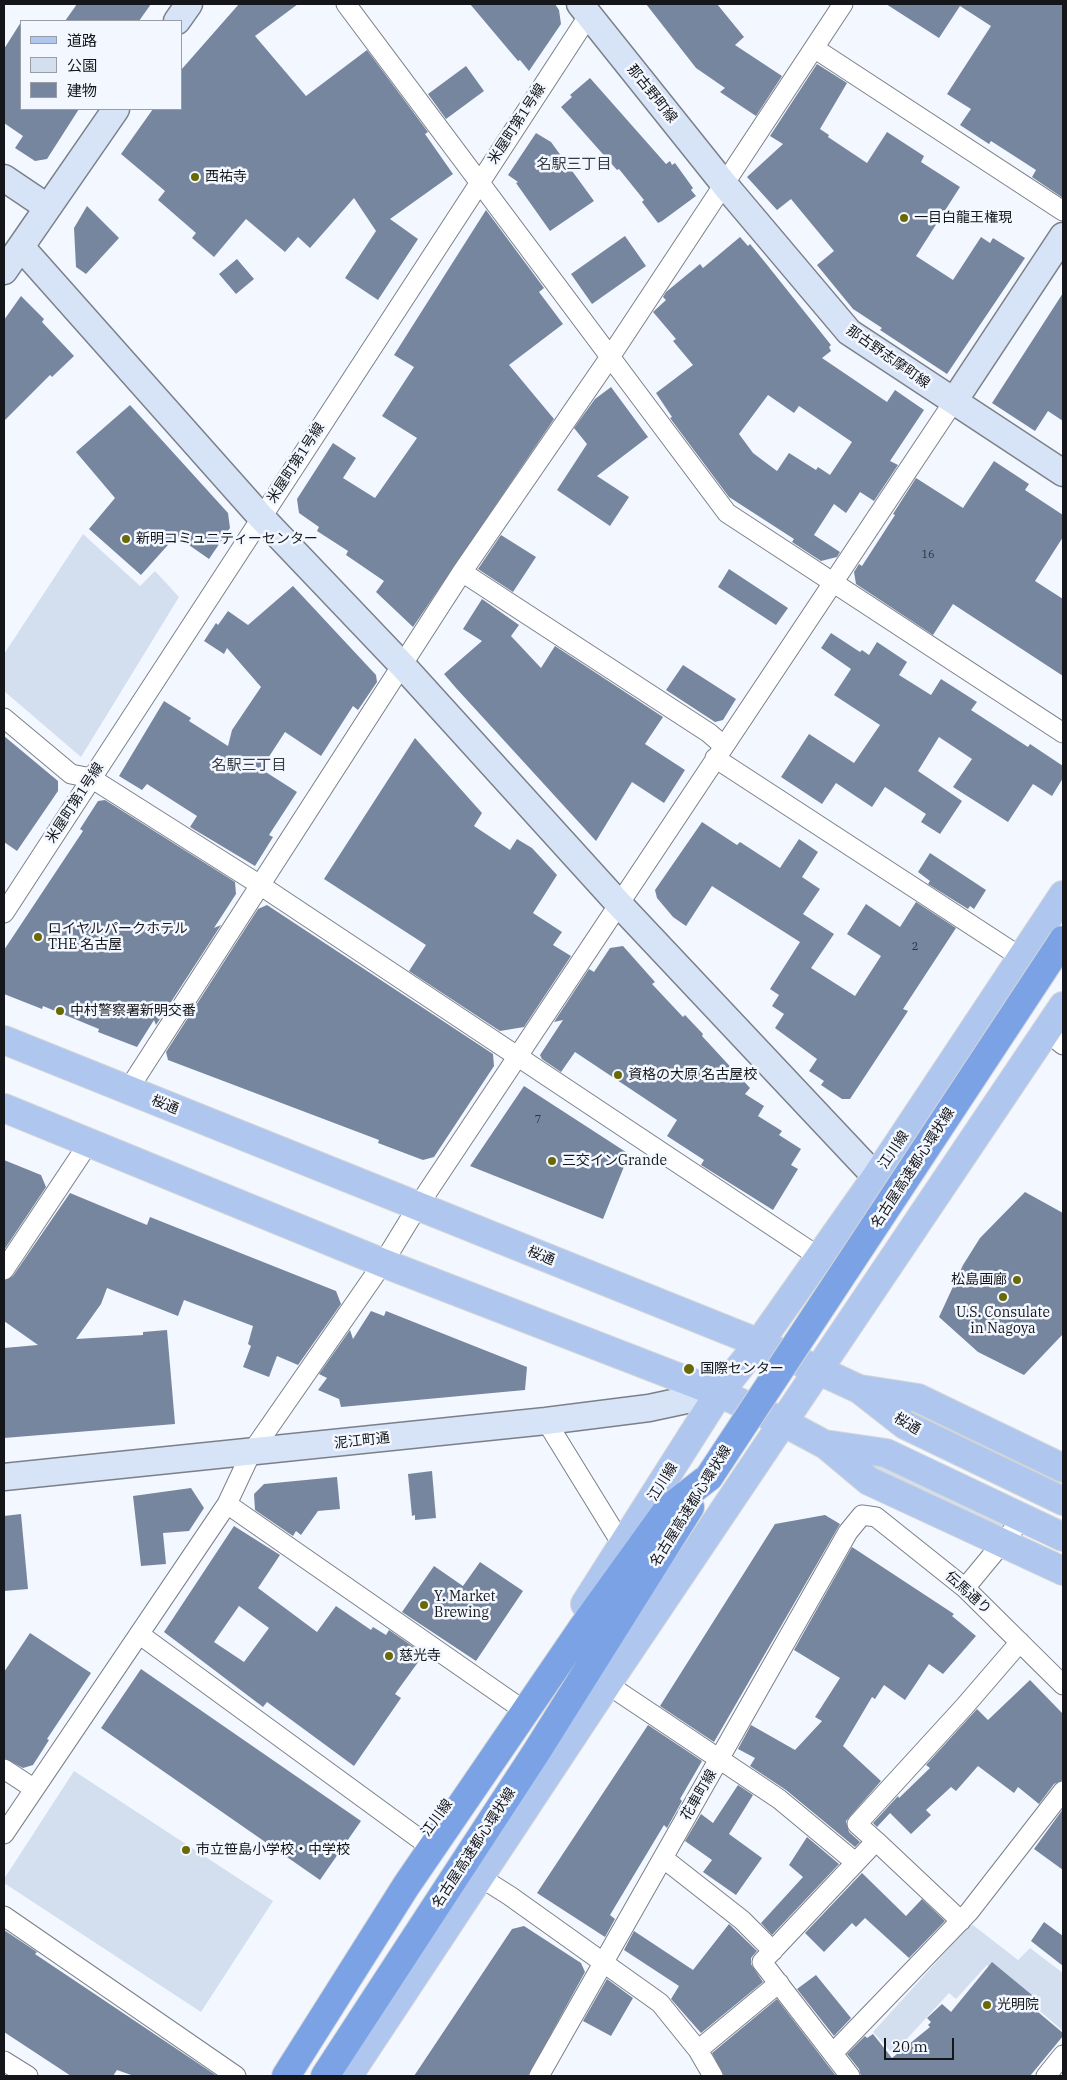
<!DOCTYPE html>
<html>
<head>
<meta charset="utf-8">
<style>
  body { margin:0 }
  #map { position:relative; width:1067px; height:2080px; overflow:hidden; background:#f3f7ff; font-family:"IBM Plex Serif","Noto Sans JP",serif }
  canvas { display:block }
  .frame { position:absolute; inset:0; border:5px solid #141619; pointer-events:none }
  .legend { position:absolute; left:20px; top:20px; width:162px; height:90px; box-sizing:border-box; background:#f3f7ff; border:1px solid #9a9da3; margin:0; padding:6px 9px; list-style:none; font-size:15px; color:#141619 }
  .legend li { display:flex; align-items:center; gap:10px; height:25px }
  .legend b { width:25px; border:1px solid #9a9da3 }
  .scale { position:absolute; left:884px; top:2038px; width:70px; height:22px; box-sizing:border-box; border:2px solid #141619; border-top:0; padding-left:6px; font-size:15px; line-height:18px; white-space:nowrap; color:#141619; -webkit-text-stroke:4px #f3f7ff; paint-order:stroke }
</style>
</head>
<body>
<div id="map">
<canvas width="1067" height="2080"></canvas>
<div class="frame"></div>
<ul class="legend">
<li><b style="height:6px;background:#afc7ef"></b>道路</li>
<li><b style="height:14px;background:#d3deef"></b>公園</li>
<li><b style="height:14px;background:#77869f"></b>建物</li>
</ul>
<div class="scale">20 m</div>
</div>
<script>
const c = document.querySelector('canvas').getContext('2d');
c.lineJoin = 'round';
function fillPath(path, color) { c.fillStyle = color; c.fill(path, 'evenodd'); }
const shape = rows => new Path2D(rows.map(r => 'M' + r).join(''));
function stroke(path, color, width, dash) { c.strokeStyle = color; c.lineWidth = width; c.lineCap = dash ? 'butt' : 'round'; c.setLineDash(dash || []); c.stroke(path); }
function label(font, color, halo, rows, align = 'center') {
  c.font = font + ' "IBM Plex Serif","Noto Sans JP",serif'; c.lineWidth = 5; c.setLineDash([]); c.textBaseline = 'middle'; c.strokeStyle = halo; c.fillStyle = color; for (const [text, x, y, turn = 0] of rows) {
    c.save(); c.translate(x, y); c.rotate((+turn || 0) * Math.PI / 180); c.textAlign = isNaN(turn) ? turn : align; if (halo) c.strokeText(text, 0, 0); c.fillText(text, 0, 0); c.restore();
  }
}
fillPath(shape([
  [83,534,140,586,155,571,179,597,81,757,4,691,4,654],
  [913,1409,1043,1473,1038,1475,915,1415],
  [878,1463,1020,1529,1022,1534,1019,1536,876,1469,875,1465],
  [74,1771,273,1901,201,2012,4,1883,4,1879],
  [973,1925,1018,1960,1030,1948,1063,1973,1063,2031,987,1965,956,1999,949,1993,893,2054,873,2032,969,1926]
]), '#d3deef');
fillPath(shape([
  [77,4,151,4,139,21,65,21],
  [239,4,298,4,255,36,306,96,367,50,428,132,425,134,453,174,390,219,418,239,378,300,345,278,376,231,354,198,310,248,298,237,285,252,246,219,214,257,192,238,196,233,158,200,165,191,121,154,153,109,181,109,181,70],
  [470,4,555,4,559,10,561,24,529,71,520,60,518,61],
  [646,4,717,4,744,37,735,45,782,76,756,116,720,92,725,88,696,68],
  [886,4,1063,4,1063,198,1032,177,1036,170,991,141,989,144,960,125,971,109,947,94,991,26,960,6,939,38],
  [21,22,21,109,79,109,47,159,35,161,15,148,23,136,4,123,4,49],
  [817,64,847,83,820,129,829,135,828,137,867,163,887,132,924,156,921,162,960,187,916,256,953,280,981,237,990,243,993,238,1025,258,947,374,880,330,882,328,853,309,817,265,834,251,791,199,777,210,747,177,783,144,770,136],
  [466,66,484,91,446,119,428,94],
  [590,78,666,164,670,161,672,165,675,163,693,188,691,190,696,196,662,221,658,223,642,202,644,200,619,169,617,170,561,107,572,97,570,95],
  [536,133,551,142,594,201,550,231,516,183,518,182,508,175],
  [87,206,119,238,86,274,76,267,74,228],
  [486,210,544,288,539,292,563,324,509,365,554,419,413,627,376,592,384,581,346,555,348,551,317,531,319,527,299,513,297,499,333,443,356,458,343,478,375,498,417,438,382,416,414,367,394,355],
  [625,236,646,266,592,304,571,274],
  [740,237,748,246,750,244,764,261,831,345,829,347,831,351,822,358,887,402,895,390,924,410,890,461,898,465,874,501,860,492,846,513,834,504,814,535,840,552,837,557,821,561,792,542,794,539,729,497,670,418,672,417,656,393,693,365,673,341,676,339,653,312,666,300,663,297,666,292,700,264,703,268],
  [768,395,794,413,799,406,852,442,830,475,818,467,816,470,789,453,777,471,753,453,739,434],
  [237,259,254,279,236,294,219,274],
  [1063,293,1063,421,1048,411,1035,431,992,403],
  [21,296,44,319,42,322,74,356,52,377,50,375,4,421,4,320],
  [611,387,648,437,597,476,629,497,610,526,557,490,587,444,574,428,595,399],
  [130,405,228,513,230,528,209,559,176,536,141,575,89,529,115,498,76,452],
  [994,461,1029,484,1025,490,1063,515,1063,537,1035,581,1063,599,1063,676,953,604,933,635,856,584,854,572,859,564,862,566,895,515,893,514,916,478,963,508],
  [501,535,536,557,513,592,478,569],
  [729,569,788,608,776,625,718,587],
  [293,586,376,675,377,682,358,710,353,706,321,756,285,732,261,769,297,792,269,835,273,837,255,866,190,827,197,816,147,784,142,790,119,776,164,701,191,718,189,721,228,746,232,730,261,687,227,648,224,654,204,641,216,623,218,625,228,611,248,625],
  [482,599,519,625,511,636,541,668,555,646,663,717,645,744,685,770,664,803,632,782,596,841,456,688,444,674,482,641,463,629],
  [831,633,860,652,862,650,869,655,877,642,907,662,899,675,931,695,941,679,977,702,971,710,1028,747,1030,744,1063,766,1063,778,1052,796,1033,784,1008,822,953,787,972,759,939,737,918,771,962,801,940,834,921,822,926,814,885,787,872,807,836,783,822,804,781,777,809,734,854,763,880,725,834,695,851,669,821,648],
  [683,665,736,699,723,720,715,722,666,690],
  [4,736,58,781,58,791,17,851,4,842],
  [415,738,482,813,474,826,510,850,517,839,532,848,557,875,533,913,562,932,553,945,571,956,524,1027,500,1031,409,971,426,945,324,879],
  [105,800,235,882,236,894,214,928,221,925,156,1025,154,1020,137,1047,98,1032,99,1029,43,1006,42,1009,4,994,4,950,83,831,80,829,98,801],
  [702,822,737,845,740,842,780,868,799,839,818,852,802,877,820,889,803,914,834,934,811,968,855,996,881,956,847,934,866,904,900,927,916,902,956,928,903,1009,908,1011,850,1099,842,1099,821,1085,824,1081,809,1071,817,1059,775,1028,784,1014,772,1006,779,995,770,989,800,942,712,886,686,926,673,917,657,898,655,890],
  [930,853,986,890,974,909,970,906,968,909,928,884,930,881,918,872],
  [267,905,493,1054,494,1066,434,1157,423,1160,378,1143,379,1140,168,1060,166,1052,258,909],
  [623,946,655,982,652,984,683,1017,685,1015,703,1034,702,1036,750,1088,745,1094,764,1106,758,1116,782,1131,779,1135,801,1149,791,1165,798,1169,773,1210,701,1165,704,1160,667,1136,677,1120,575,1052,561,1072,542,1059,540,1055,563,1020,554,1022,589,969,594,972,610,948],
  [524,1086,629,1154,603,1219,470,1166],
  [4,1160,41,1175,46,1187,4,1250],
  [1025,1192,1063,1213,1063,1334,1024,1375,978,1352,939,1317,963,1265,980,1238],
  [70,1193,147,1225,150,1217,336,1291,341,1304,298,1365,277,1356,269,1377,243,1367,251,1346,248,1344,253,1326,184,1300,178,1316,107,1288,101,1304,76,1339,143,1335,143,1332,167,1330,175,1424,4,1438,4,1348,38,1345,4,1321,4,1281,13,1276],
  [371,1311,384,1316,386,1311,527,1367,525,1390,341,1407,339,1399,318,1390,327,1378,319,1374,350,1330,353,1339],
  [432,1471,436,1518,415,1520,415,1515,412,1516,408,1474],
  [337,1477,340,1509,318,1511,301,1535,296,1531,293,1536,255,1510,254,1494,264,1484],
  [191,1488,204,1508,189,1531,163,1533,166,1564,141,1566,133,1496],
  [21,1514,28,1589,4,1591,4,1516],
  [825,1515,840,1524,714,1742,660,1706,775,1524],
  [234,1526,280,1555,258,1588,317,1632,336,1606,371,1630,373,1627,386,1635,389,1630,424,1654,395,1694,401,1698,354,1766,267,1702,263,1707,164,1632],
  [239,1606,269,1628,244,1662,214,1642],
  [852,1547,954,1614,952,1616,976,1636,943,1674,929,1664,905,1700,884,1685,875,1699,872,1697,843,1746,881,1781,846,1821,849,1832,860,1842,855,1847,786,1790,750,1766,755,1758,738,1749,751,1725,795,1750,822,1721,815,1717,840,1678,794,1650],
  [480,1562,523,1591,476,1661,402,1612,434,1566,463,1586],
  [30,1633,91,1673,47,1739,49,1740,33,1765,23,1768,4,1758,4,1672],
  [141,1669,361,1821,320,1880,101,1728],
  [1030,1680,1063,1714,1063,1780,1054,1784,1039,1804,1018,1787,1014,1793,978,1766,956,1791,951,1787,926,1810,931,1815,911,1834,890,1813,877,1827,873,1823,898,1796,899,1798,930,1768,926,1765,977,1709,988,1720],
  [648,1725,702,1761,680,1799,682,1801,667,1828,664,1825,610,1915,615,1919,605,1937,537,1893],
  [738,1785,753,1795,729,1834,762,1858,736,1895,703,1872,712,1860,685,1841,701,1814,713,1823],
  [1063,1809,1063,1870,1034,1849],
  [807,1837,839,1864,772,1935,761,1923,803,1877,789,1865],
  [862,1873,906,1916,922,1899,945,1921,909,1958,865,1918,856,1927,852,1923,824,1952,805,1933],
  [1044,1922,1063,1936,1063,1966,1031,1941],
  [729,1924,757,1951,751,1958,751,1964,763,1982,701,2033,671,1999,679,1986,624,1950,634,1931,693,1970],
  [524,1926,581,1963,585,1972,528,2076,414,2076,512,1929],
  [4,1930,37,1952,35,1954,217,2076,134,2076,117,2070,113,2076,71,2076,4,2032],
  [992,1962,1038,2000,1032,2007,1063,2033,1063,2036,1030,2076,861,2076,859,2069,847,2054,865,2036,867,2038,873,2034,892,2058,930,2027,928,2025,931,2022,927,2018,942,2004,951,2012],
  [816,1975,851,2018,834,2036,797,1989],
  [607,1979,633,1998,611,2036,583,2021],
  [777,1999,836,2076,724,2076,712,2053]
]), '#77869f');
const street = shape([
  [346,4,727,513,1063,733],
  [814,48,1063,211],
  [462,572,709,733,724,746],
  [4,718,71,774,91,778,260,885,819,1257],
  [715,758,1022,958],
  [4,913,589,15],
  [1047,1032,1063,1045],
  [128,1090,462,572,610,357,843,4],
  [4,1270,88,1144],
  [546,1421,623,1546],
  [227,1504,519,1707],
  [965,1588,1023,1518],
  [139,1634,421,1840],
  [607,1684,779,1799,855,1862],
  [4,1769,33,1788],
  [4,1834,227,1504,251,1453,383,1263,418,1206,954,401],
  [876,1841,961,1921],
  [663,1858,742,1920,773,1951],
  [480,1877,510,1896,660,2003,698,2050,713,2076],
  [4,1916,236,2076],
  [698,2050,779,1983],
  [833,2053,969,1912,1063,1791],
  [4,2061,28,2076],
  [539,2076,848,1532,862,1515,876,1517,965,1588,1063,1685],
  [850,2076,762,1962,876,1841,857,1824,964,1707,1020,1642],
  [1046,2076,1063,2055]
]);
const secondary = shape([
  [580,4,724,184,849,332,1063,473],
  [177,21,189,4],
  [4,178,47,207],
  [21,247,261,517,403,666,619,904,876,1177],
  [4,271,116,109],
  [954,401,1063,236],
  [4,1477,546,1421,649,1408,719,1393]
]);
const primary = shape([
  [4,1040,759,1343,859,1389,905,1425,1063,1501],
  [4,1108,383,1263,719,1393,783,1422,824,1444,886,1453,1063,1537],
  [860,1389,918,1398,1063,1468],
  [826,1445,869,1481,1063,1571],
  [585,1604,719,1393,759,1343,876,1177,1063,895],
  [348,2076,607,1684,1063,1006]
]);
const highway = shape([
  [286,2076,406,1886,583,1627,668,1509,709,1477],
  [325,2076,537,1751,690,1507]
]);
stroke(street, '#7b8088', 21);
stroke(secondary, '#7b8088', 29);
stroke(primary, '#d5d5d6', 30);
stroke(highway, '#d5d5d6', 30);
stroke(street, '#fff', 19);
stroke(secondary, '#d7e3f7', 26);
stroke(primary, '#afc7ef', 28);
stroke(highway, '#7aa2e5', 28);
const highwayBridge = shape([
  [709,1477,1063,940]
]);
stroke(highwayBridge, '#d5d5d6', 30, []);
stroke(highwayBridge, '#7aa2e5', 28);
for (const [x, y, r, color] of [
  [195,177,5,"#696906"],
  [904,218,5,"#696906"],
  [126,539,5,"#696906"],
  [38,937,5,"#696906"],
  [60,1011,5,"#696906"],
  [618,1075,5,"#696906"],
  [552,1161,5,"#696906"],
  [1017,1280,5,"#696906"],
  [1003,1297,5,"#696906"],
  [689,1369,6,"#696906"],
  [424,1605,5,"#696906"],
  [389,1656,5,"#696906"],
  [186,1850,5,"#696906"],
  [987,2005,5,"#696906"]
]) { const dot = new Path2D(); dot.arc(x, y, r, 0, 2 * Math.PI); c.fillStyle = color; c.fill(dot); stroke(dot, '#f3f7ff', 2); }
label('11px', '#2d323a', null, [
  ["16",928,555],
  ["2",915,947],
  ["7",538,1120]
]);
label('14px', '#141619', '#f3f7ff', [
  ["那古野町線",652,94,51],
  ["米屋町第1号線",517,124,-57],
  ["那古野志摩町線",888,357,35],
  ["米屋町第1号線",296,463,-57],
  ["米屋町第1号線",75,803,-57],
  ["桜通",165,1105,22],
  ["江川線",894,1150,-56],
  ["名古屋高速都心環状線",913,1168,-57],
  ["桜通",541,1256,22],
  ["桜通",907,1424,31],
  ["泥江町通",362,1441,-6],
  ["江川線",663,1482,-58],
  ["名古屋高速都心環状線",691,1506,-58],
  ["伝馬通り",968,1593,42],
  ["花車町線",699,1795,-60],
  ["江川線",437,1818,-54],
  ["名古屋高速都心環状線",474,1848,-57]
]);
label('14px', '#141619', '#f3f7ff', [
  ["西祐寺",205,177],
  ["一目白龍王権現",914,218],
  ["新明コミュニティーセンター",136,539],
  ["ロイヤルパークホテル",48,929],
  ["THE 名古屋",48,945],
  ["中村警察署新明交番",70,1011],
  ["資格の大原 名古屋校",628,1075],
  ["三交インGrande",562,1161],
  ["松島画廊",1007,1280,"right"],
  ["U.S. Consulate",1003,1313,"center"],
  ["in Nagoya",1003,1329,"center"],
  ["国際センター",700,1369],
  ["Y. Market",434,1597],
  ["Brewing",434,1613],
  ["慈光寺",399,1656],
  ["市立笹島小学校・中学校",196,1850],
  ["光明院",997,2005]
], 'left');
label('15px', '#373c43', '#f3f7ff', [
  ["名駅三丁目",574,165],
  ["名駅三丁目",249,766]
]);
</script>
</body>
</html>
